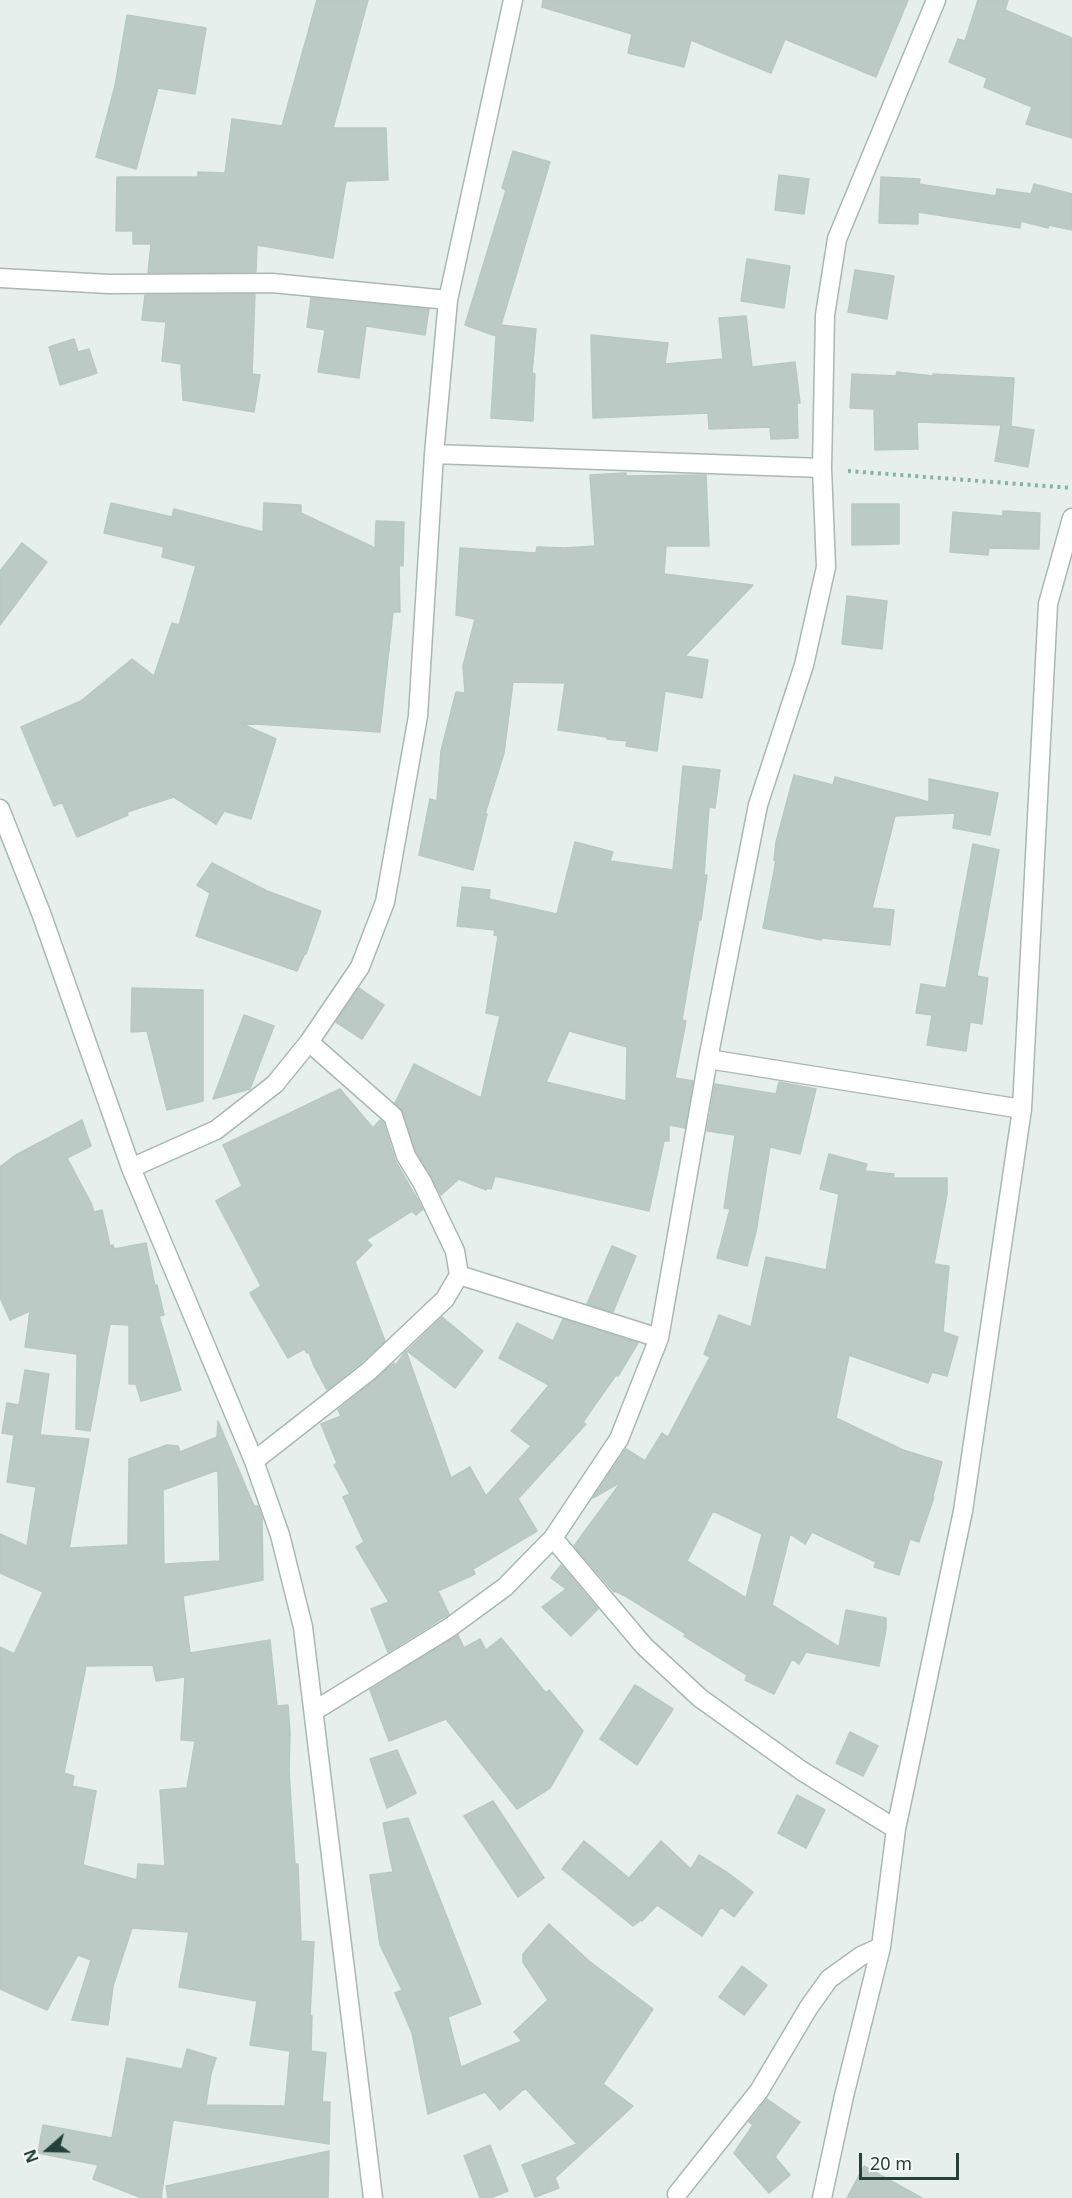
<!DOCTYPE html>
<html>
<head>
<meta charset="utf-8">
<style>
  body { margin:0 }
  #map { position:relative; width:1072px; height:2198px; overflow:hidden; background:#e6efeb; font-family:"Noto Sans",sans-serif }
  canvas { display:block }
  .north { position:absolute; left:18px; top:2120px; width:60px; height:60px; -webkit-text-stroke:4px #f7fbf9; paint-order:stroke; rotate:250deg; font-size:16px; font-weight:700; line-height:24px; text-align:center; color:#24423a }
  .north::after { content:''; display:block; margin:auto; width:21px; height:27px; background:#24423a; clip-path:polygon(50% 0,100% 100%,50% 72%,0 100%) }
  .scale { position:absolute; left:859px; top:2153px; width:100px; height:27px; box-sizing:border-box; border:3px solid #24423a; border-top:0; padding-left:8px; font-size:18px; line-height:21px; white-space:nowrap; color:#24423a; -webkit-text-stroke:4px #f7fbf9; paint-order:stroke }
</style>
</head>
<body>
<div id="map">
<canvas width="1072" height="2198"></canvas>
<div class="north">N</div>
<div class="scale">20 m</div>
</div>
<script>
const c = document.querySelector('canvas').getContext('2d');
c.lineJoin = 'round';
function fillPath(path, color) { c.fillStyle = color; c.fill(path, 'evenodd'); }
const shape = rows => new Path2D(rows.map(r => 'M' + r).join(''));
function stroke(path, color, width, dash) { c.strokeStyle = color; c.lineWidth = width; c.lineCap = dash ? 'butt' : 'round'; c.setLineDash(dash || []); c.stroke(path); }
const building = shape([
  [317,0,368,0,333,128,386,128,388,180,346,181,333,258,257,245,256,272,148,273,151,244,133,244,133,231,116,231,117,177,198,177,198,172,225,173,232,119,282,126,317,0],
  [543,0,908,0,876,77,785,39,771,73,691,40,684,67,628,53,632,34,542,7,543,0],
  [978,0,1008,0,1005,10,1072,38,1072,138,1026,124,1032,107,984,87,987,78,949,62,958,39,965,41,978,0],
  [127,15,206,28,195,94,158,88,136,169,96,157,115,86,127,15],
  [513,151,550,162,501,325,536,329,532,373,535,374,533,421,491,418,496,336,465,325,506,190,502,188,513,151],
  [779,175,809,179,804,214,775,210,779,175],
  [881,177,920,179,919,184,996,196,997,189,1031,194,1034,184,1072,194,1072,230,1049,225,1048,228,1021,221,1020,228,918,212,918,224,879,223,881,177],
  [747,259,790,266,784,308,741,301,747,259],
  [855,270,894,276,887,319,848,312,855,270],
  [255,294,252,374,260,375,254,412,183,400,181,364,162,361,166,322,142,320,145,295,255,294],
  [311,298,429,309,425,335,366,326,359,378,318,372,325,330,307,327,311,298],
  [746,316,752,367,795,362,800,403,797,403,798,438,771,439,770,427,709,429,708,413,593,418,591,335,668,343,665,364,723,359,719,318,746,316],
  [74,339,78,352,89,349,97,373,60,385,49,347,74,339],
  [897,372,933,376,933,374,1014,378,1011,426,1009,426,1034,430,1028,467,995,461,1001,425,917,422,918,449,875,450,874,409,850,408,852,374,896,376,897,372],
  [626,473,626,476,706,475,709,546,666,546,664,574,753,585,685,656,708,660,702,698,665,691,657,751,626,746,627,741,607,739,607,737,558,730,565,683,513,682,504,753,485,814,487,814,473,870,419,855,430,799,437,801,441,751,456,692,465,693,463,666,475,619,456,615,460,548,536,553,537,547,564,548,595,546,590,475,626,473],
  [111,503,172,517,174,509,263,532,264,503,301,505,301,513,375,548,376,521,404,522,403,566,399,565,400,612,393,612,380,732,240,723,276,739,251,819,224,811,216,824,174,797,127,812,128,815,77,837,62,802,54,806,21,727,81,701,132,659,154,676,172,623,179,625,196,566,162,557,164,547,104,533,111,503],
  [852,504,899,504,899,544,852,545,852,504],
  [1003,511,1040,513,1039,549,989,548,988,555,950,552,953,512,1003,516,1003,511],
  [22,543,47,562,0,625,0,571,22,543],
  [847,596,887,601,882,649,842,644,847,596],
  [683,766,720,770,715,808,709,807,704,875,707,875,701,920,699,920,682,1020,686,1021,675,1078,693,1081,685,1128,669,1125,669,1141,664,1141,649,1211,495,1176,491,1189,487,1188,486,1190,459,1179,441,1195,416,1151,403,1112,395,1103,414,1064,481,1098,500,1016,486,1013,498,936,494,935,495,930,457,926,462,887,490,890,489,899,557,914,575,842,613,852,610,861,673,870,683,766],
  [569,1031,627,1047,626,1101,546,1082,569,1031],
  [794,775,833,785,835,777,929,802,929,779,998,793,990,835,953,828,955,813,895,816,872,908,894,910,890,945,822,938,821,940,763,928,776,861,774,860,776,842,794,775],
  [973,844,999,850,977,976,988,978,982,1024,970,1022,966,1051,927,1045,932,1015,916,1013,921,984,946,988,973,844],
  [212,863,267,891,321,911,306,954,305,953,297,971,196,936,210,893,197,885,212,863],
  [132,988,203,990,203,1101,167,1110,147,1031,131,1032,132,988],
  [359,988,384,1005,362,1039,336,1022,359,988],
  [244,1015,274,1026,250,1089,213,1099,244,1015],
  [779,1082,816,1089,800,1154,770,1147,756,1232,747,1266,717,1258,730,1209,724,1208,735,1135,707,1131,715,1084,776,1094,779,1082],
  [340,1089,373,1128,380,1120,383,1122,395,1160,423,1209,416,1215,412,1211,366,1240,372,1245,355,1262,385,1341,362,1362,327,1390,314,1366,309,1352,307,1353,304,1349,288,1358,250,1293,261,1286,216,1201,242,1186,223,1145,340,1089],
  [82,1120,91,1146,67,1158,91,1203,94,1212,102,1210,110,1246,113,1245,114,1249,146,1243,155,1286,157,1285,164,1315,159,1316,181,1390,141,1401,136,1384,129,1384,129,1325,110,1324,90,1431,76,1429,77,1354,25,1347,30,1311,10,1320,0,1297,0,1167,14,1156,82,1120],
  [829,1154,867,1164,865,1171,894,1174,893,1178,947,1178,947,1194,934,1264,949,1266,943,1332,958,1337,947,1376,932,1372,928,1383,849,1355,836,1418,903,1450,942,1462,933,1496,934,1497,919,1542,910,1539,899,1575,874,1567,876,1562,812,1532,805,1544,790,1534,772,1605,839,1647,846,1610,886,1618,886,1629,879,1666,806,1652,799,1664,792,1659,774,1694,745,1680,747,1675,684,1636,686,1634,627,1597,615,1591,614,1592,574,1546,621,1482,593,1498,626,1449,645,1461,662,1433,668,1437,710,1357,704,1354,719,1315,751,1327,766,1257,826,1270,839,1194,820,1189,829,1154],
  [713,1511,762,1534,746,1598,687,1561,713,1511],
  [612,1246,636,1256,613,1312,587,1304,612,1246],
  [442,1317,483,1351,455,1388,407,1351,442,1317],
  [563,1319,638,1343,618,1376,616,1375,583,1422,586,1424,518,1499,537,1531,473,1569,475,1574,438,1591,449,1614,388,1652,371,1609,389,1602,356,1547,364,1542,343,1497,350,1494,334,1465,337,1463,321,1424,341,1416,338,1410,394,1363,395,1366,406,1351,451,1478,470,1467,486,1496,531,1446,511,1431,549,1385,499,1358,517,1323,553,1341,563,1319],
  [25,1370,49,1374,40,1435,89,1439,69,1548,128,1545,129,1459,167,1445,178,1446,180,1452,217,1437,218,1421,254,1506,258,1506,262,1517,263,1580,183,1596,190,1653,270,1640,277,1706,288,1705,290,1733,289,1771,295,1864,298,1864,301,1941,314,1942,310,2016,312,2016,311,2051,326,2053,322,2102,330,2102,329,2144,173,2120,161,2198,142,2198,93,2179,98,2165,38,2153,43,2125,112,2138,127,2058,182,2069,187,2049,216,2058,211,2074,206,2105,285,2106,290,2051,250,2045,257,2001,179,1987,189,1932,132,1928,113,1986,108,2025,72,2020,91,1960,78,1955,47,2010,0,1989,0,1647,14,1654,43,1592,0,1573,0,1534,27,1546,36,1487,7,1482,14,1435,2,1433,7,1403,19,1405,25,1370],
  [218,1470,220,1561,164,1564,163,1490,218,1470],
  [153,1665,156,1681,185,1677,181,1740,195,1741,187,1788,160,1790,165,1866,138,1864,137,1880,83,1865,96,1791,72,1786,74,1776,64,1773,86,1666,153,1665],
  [561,1565,598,1609,571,1636,542,1607,566,1589,551,1578,561,1565],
  [458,1635,464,1648,480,1639,486,1650,501,1638,546,1693,549,1690,583,1731,550,1788,517,1809,446,1719,389,1741,370,1690,458,1635],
  [635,1685,673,1709,637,1765,600,1739,635,1685],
  [850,1732,878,1746,863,1776,836,1763,850,1732],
  [397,1750,416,1793,387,1808,370,1759,397,1750],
  [797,1795,825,1810,806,1848,778,1833,797,1795],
  [493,1801,544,1878,518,1897,464,1816,493,1801],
  [408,1818,481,2004,448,2017,461,2067,522,2041,514,2032,548,2000,523,1962,523,1954,549,1924,589,1961,653,2009,603,2084,633,2106,555,2178,559,2188,535,2197,522,2165,577,2144,525,2088,500,2110,485,2092,428,2114,412,2033,395,1993,402,1990,380,1945,370,1875,393,1872,383,1823,408,1818],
  [584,1841,629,1878,661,1841,691,1869,699,1855,728,1873,753,1892,734,1917,721,1907,702,1936,657,1905,642,1921,641,1920,633,1926,562,1869,584,1841],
  [742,1966,767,1985,744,2015,719,1997,742,1966],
  [767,2099,800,2122,775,2157,790,2175,769,2193,734,2153,753,2125,749,2122,767,2099],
  [490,2145,508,2191,490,2198,480,2198,464,2156,490,2145],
  [329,2151,328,2198,168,2198,166,2186,329,2151],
  [864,2166,922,2198,847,2198,864,2166]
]);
fillPath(building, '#bbcac4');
stroke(building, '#b8c9c2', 1.5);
const street = shape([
  [0,278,109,284,272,283,448,300],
  [434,454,822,468],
  [0,809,41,913,131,1168,254,1461,280,1535,303,1627,373,2198],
  [708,1059,1022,1109],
  [131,1168,216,1130,275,1084,309,1042,360,967,385,902,418,716,434,454,448,300,513,0],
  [459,1275,659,1338],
  [254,1461,369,1371,445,1299,459,1275,455,1251,422,1182,406,1156,393,1116,309,1042],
  [553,1538,644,1646,700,1698,802,1771,896,1829],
  [314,1711,449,1628,505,1587,553,1538,619,1439,659,1338,708,1059,758,805,804,665,826,567,822,468,825,315,837,239,936,0],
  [677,2194,759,2091,809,2007,829,1979,861,1956,881,1947],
  [822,2198,844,2096,881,1947,896,1829,963,1511,1022,1109,1048,604,1072,518]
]);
stroke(street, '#a8b8b2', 21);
stroke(shape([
  [848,471,1072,488]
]), '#86b3a5', 4, [3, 4.5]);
stroke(street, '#fff', 18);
</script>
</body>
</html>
